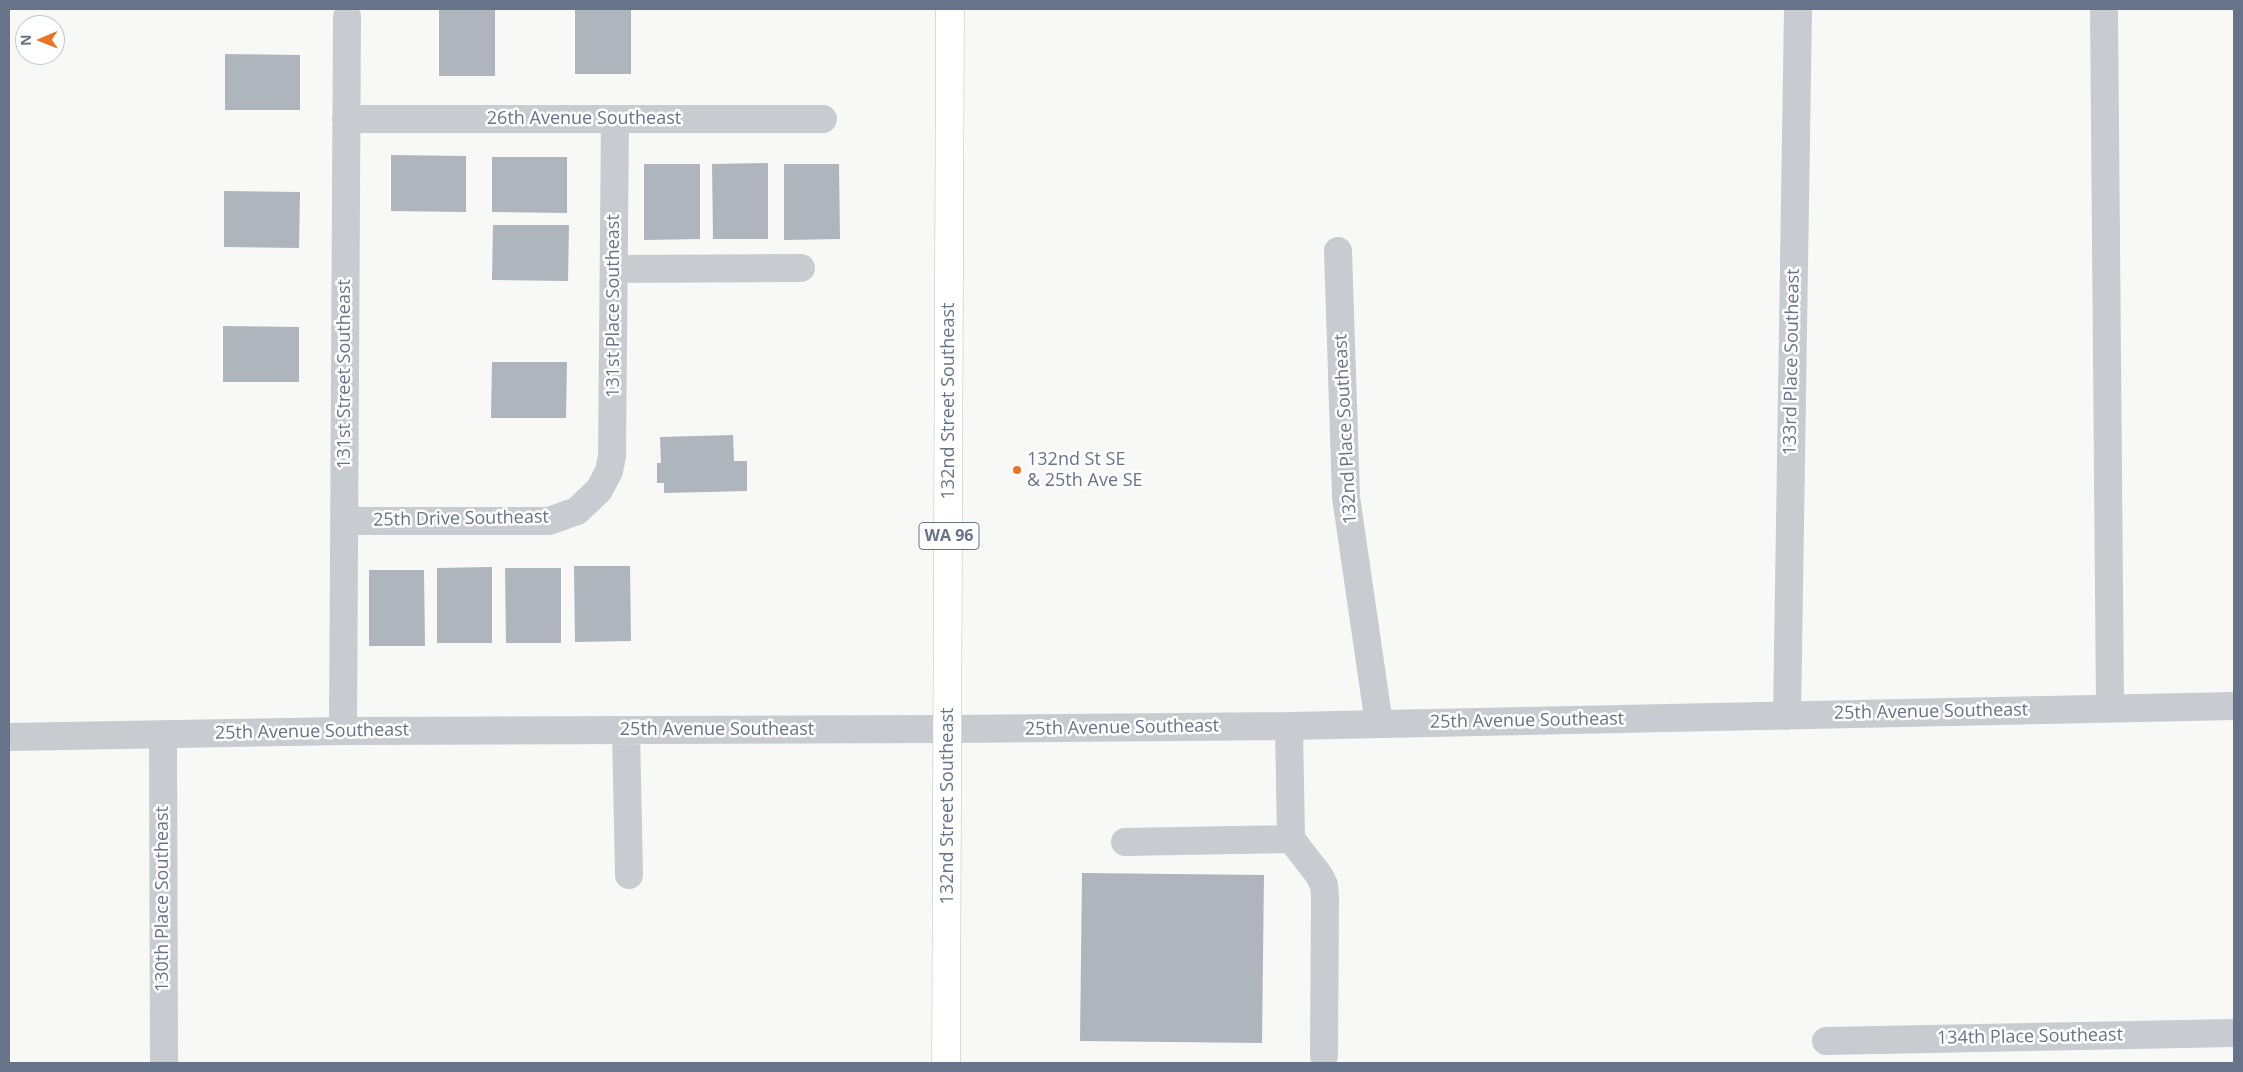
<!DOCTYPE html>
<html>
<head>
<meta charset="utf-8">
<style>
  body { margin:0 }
  #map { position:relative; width:2243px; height:1072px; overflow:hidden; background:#f8f8f6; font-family:"Open Sans",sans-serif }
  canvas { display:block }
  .frame { position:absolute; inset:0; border:10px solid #667388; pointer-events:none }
  .north { position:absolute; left:15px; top:15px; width:50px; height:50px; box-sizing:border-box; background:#fff; border:1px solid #c2c7cf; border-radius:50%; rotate:269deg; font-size:14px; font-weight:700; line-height:20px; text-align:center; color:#667388 }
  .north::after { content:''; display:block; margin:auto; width:18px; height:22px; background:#ea7324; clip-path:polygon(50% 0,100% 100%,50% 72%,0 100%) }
</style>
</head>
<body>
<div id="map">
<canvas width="2243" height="1072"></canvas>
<div class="frame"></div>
<div class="north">N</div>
</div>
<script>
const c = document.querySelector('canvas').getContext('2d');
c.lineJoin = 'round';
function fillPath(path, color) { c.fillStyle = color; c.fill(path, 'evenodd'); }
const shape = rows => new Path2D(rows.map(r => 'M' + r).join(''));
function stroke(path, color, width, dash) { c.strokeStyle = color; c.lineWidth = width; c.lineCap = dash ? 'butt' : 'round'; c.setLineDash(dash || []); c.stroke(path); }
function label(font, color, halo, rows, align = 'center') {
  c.font = font + ' "Open Sans",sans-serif'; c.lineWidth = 5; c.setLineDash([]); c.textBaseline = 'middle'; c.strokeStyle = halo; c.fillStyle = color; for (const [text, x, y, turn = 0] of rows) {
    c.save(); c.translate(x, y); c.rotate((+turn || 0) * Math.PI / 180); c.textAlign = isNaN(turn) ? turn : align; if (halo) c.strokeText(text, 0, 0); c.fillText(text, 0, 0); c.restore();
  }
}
fillPath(shape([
  [439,9,495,9,495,76,439,76],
  [575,9,631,9,631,74,575,74],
  [225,54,300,55,300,110,225,110],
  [391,155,466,156,466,212,391,211],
  [492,157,567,157,567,213,492,212],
  [768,163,768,239,713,239,712,164],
  [644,164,700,164,700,239,644,240],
  [784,164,839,164,840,239,784,240],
  [224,191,300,192,299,248,224,247],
  [493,225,569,225,568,281,492,280],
  [223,326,299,327,299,382,223,382],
  [492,362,567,362,566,418,491,418],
  [733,435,734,461,747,461,747,491,664,493,664,483,657,483,657,463,661,463,660,437],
  [574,566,630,566,631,641,575,642],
  [492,567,492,643,437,643,437,568],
  [505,568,561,568,561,643,506,643],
  [369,570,424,570,425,646,369,646],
  [1082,873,1264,875,1262,1043,1080,1041]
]), '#afb5bd');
const major = shape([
  [946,1063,950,9]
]);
stroke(major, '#bbbec2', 29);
stroke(shape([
  [2104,9,2110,707],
  [346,119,823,119],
  [1338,251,1346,497,1379,724],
  [614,269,801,268],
  [344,521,549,521,577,511,599,490,609,471,612,456,615,119],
  [1787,716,1798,9],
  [1289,726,1291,839,1319,875,1324,885,1325,897,1324,1056],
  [626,730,629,875],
  [343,731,347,17],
  [163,735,164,1063],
  [9,737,343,731,949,729,1289,726,2234,706],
  [1125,842,1291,839],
  [1826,1041,2234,1033]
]), '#c8cbcf', 28);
stroke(major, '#fff', 28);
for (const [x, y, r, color] of [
  [1017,470,5,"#ea7324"]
]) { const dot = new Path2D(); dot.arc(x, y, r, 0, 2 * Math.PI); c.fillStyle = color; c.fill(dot); stroke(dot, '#fff', 2); }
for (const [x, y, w] of [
  [949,536,60]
]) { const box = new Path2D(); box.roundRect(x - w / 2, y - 13.5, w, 27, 4); c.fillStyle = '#fff'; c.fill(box); stroke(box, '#667388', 1); }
label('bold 16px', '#667388', null, [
  ["WA 96",949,536]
]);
label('18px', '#667388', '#fff', [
  ["26th Avenue Southeast",584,119],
  ["131st Place Southeast",614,306,-90],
  ["133rd Place Southeast",1792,362,-89],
  ["131st Street Southeast",345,374,-90],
  ["132nd Street Southeast",949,401,-90],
  ["132nd Place Southeast",1346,429,-93],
  ["25th Drive Southeast",461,519,-1],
  ["25th Avenue Southeast",1931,712,-1],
  ["25th Avenue Southeast",1527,721,-1],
  ["25th Avenue Southeast",1122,728,-1],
  ["25th Avenue Southeast",717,730],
  ["25th Avenue Southeast",312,732,-1],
  ["132nd Street Southeast",948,806,-90],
  ["130th Place Southeast",163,899,-90],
  ["134th Place Southeast",2030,1037,-1]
]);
label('18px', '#667388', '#fff', [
  ["132nd St SE",1027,460],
  ["& 25th Ave SE",1027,481]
], 'left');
</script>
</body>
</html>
